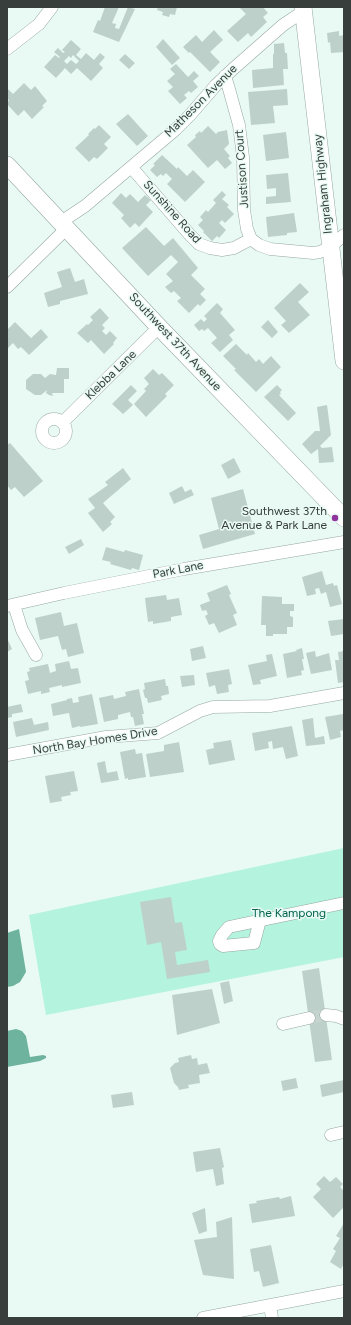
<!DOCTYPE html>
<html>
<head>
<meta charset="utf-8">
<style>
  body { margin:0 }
  #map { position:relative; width:351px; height:1325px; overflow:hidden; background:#e8faf3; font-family:Figtree,sans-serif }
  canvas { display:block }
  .frame { position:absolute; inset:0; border:8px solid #373e3b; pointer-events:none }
</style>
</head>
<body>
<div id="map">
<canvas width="351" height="1325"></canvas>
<div class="frame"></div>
</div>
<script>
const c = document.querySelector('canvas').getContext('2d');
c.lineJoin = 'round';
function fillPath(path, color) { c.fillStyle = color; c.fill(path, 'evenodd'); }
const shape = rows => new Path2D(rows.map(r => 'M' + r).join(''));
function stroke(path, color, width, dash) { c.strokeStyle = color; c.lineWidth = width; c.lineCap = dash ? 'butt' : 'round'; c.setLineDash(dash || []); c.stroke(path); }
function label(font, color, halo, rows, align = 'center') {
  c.font = font + ' Figtree,sans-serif'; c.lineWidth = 3; c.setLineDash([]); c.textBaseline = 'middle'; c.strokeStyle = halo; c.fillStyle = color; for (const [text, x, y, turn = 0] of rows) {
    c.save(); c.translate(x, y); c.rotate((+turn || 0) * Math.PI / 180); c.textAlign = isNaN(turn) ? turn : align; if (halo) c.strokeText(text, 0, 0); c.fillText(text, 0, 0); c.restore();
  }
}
fillPath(shape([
  [344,848,344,957,46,1015,29,915]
]), '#b4f3de');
fillPath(shape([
  [19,929,26,972,20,982,13,986,7,987,7,933],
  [16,1029,22,1031,26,1036,30,1057,43,1055,46,1056,46,1058,40,1061,7,1067,7,1031]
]), '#6eb39e');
fillPath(shape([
  [105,7,119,7,112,23,116,24,115,28,119,29,128,7,135,9,119,42,93,32,98,20,100,21],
  [158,7,177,7,175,15,170,14,169,17,162,15,163,12,157,10],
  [239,7,263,7,268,13,263,17,267,22,251,37,248,33,238,42,227,31,246,14],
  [214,30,223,40,210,52,220,62,210,72,190,52,189,53,183,47,196,35,202,42],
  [339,31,339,36,344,35,344,52,331,53,330,42,328,43,327,33],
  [163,39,180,58,172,65,156,47],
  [71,40,81,49,76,55,81,59,86,53,94,60,100,53,105,57,99,64,103,68,91,81,77,68,71,74,65,68,56,78,44,67,55,55,59,58,60,57,54,52,58,48,63,53,65,52,62,50],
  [73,55,79,61,76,64,71,60,67,64,64,61,69,56,71,58],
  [284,43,285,53,287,53,288,69,283,69,284,85,253,88,252,70,273,68,273,54,274,54,274,44],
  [125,54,135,63,129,69,119,60],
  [176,64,188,77,194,71,199,76,193,81,198,87,191,93,189,91,184,95,187,98,180,104,168,91,173,87,167,81,175,74,170,69],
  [24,83,31,90,35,86,47,101,42,106,44,107,32,119,24,110,18,116,7,104,9,100,7,98,7,88,13,94],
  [287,89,288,105,273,106,275,123,251,125,248,92],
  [128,114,148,136,137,146,116,124],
  [99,125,111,137,104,144,108,148,97,159,94,157,89,162,75,148,89,135,88,134,94,128,95,129],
  [208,126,216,134,218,132,227,130,229,144,224,149,230,156,228,158,232,163,225,169,217,160,208,168,187,145,196,137,195,135,200,131,201,133],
  [286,132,289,158,266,161,263,135],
  [162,155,177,169,178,167,187,176,193,170,205,182,185,202,167,184,172,179,166,173,163,176,161,174,157,177,150,170,155,165,153,164],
  [288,173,291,202,266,204,266,197,276,196,276,188,267,189,266,175],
  [222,191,226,195,222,199,229,205,227,207,234,214,225,223,222,220,219,223,226,230,219,238,217,236,212,241,203,232,204,231,198,225,203,220,200,217,206,210,208,212,216,203,213,200],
  [121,193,126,198,130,194,138,202,145,195,151,200,146,205,153,212,139,227,135,223,130,228,121,218,124,215,112,203],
  [294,213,297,232,287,233,287,235,268,237,266,217],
  [146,227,164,246,173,238,198,268,191,275,205,289,200,294,206,300,200,306,198,304,189,313,177,301,181,298,174,291,171,293,165,287,173,281,166,274,178,262,171,255,148,276,122,248],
  [70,268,75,282,84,279,88,294,60,301,60,304,48,307,44,293,62,287,57,272],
  [300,283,309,292,298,302,310,315,289,333,281,325,286,321,274,308],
  [217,303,223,309,220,313,235,330,229,335,233,340,220,352,211,343,217,338,208,328,204,331,202,329,199,331,194,325,201,319,204,322,207,319,204,316],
  [100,308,109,318,102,325,105,328,102,331,106,335,110,331,117,338,113,343,114,344,104,354,91,340,88,343,77,333,87,324,88,325,93,320,90,317],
  [268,320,278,332,272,338,261,327],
  [15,322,31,338,41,329,48,337,29,355,21,347,18,349,13,343,7,349,7,330],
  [236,344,247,355,248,353,256,362,259,359,263,364,271,356,281,367,256,392,234,370,236,369,223,356],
  [57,368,69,368,69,379,64,379,64,393,52,393,53,396,49,395,46,393,47,390,41,395,35,395,26,389,26,380,33,374,41,374,45,378,50,374,56,375],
  [153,369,159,375,162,373,174,385,165,394,167,396,146,417,134,404,146,391,144,389,149,384,144,378],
  [131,385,137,391,128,400,133,405,123,414,112,404],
  [277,385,282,390,280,392,281,394,279,395,296,413,288,421,264,397],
  [327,405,331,435,320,446,322,448,332,447,334,462,319,463,318,449,311,454,302,444,315,431,320,431,317,407],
  [10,443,43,481,24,497,15,487,11,490,7,485,7,445],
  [234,458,241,472,228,479,221,465],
  [123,468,131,479,103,503,115,517,110,522,112,524,103,532,88,513,95,508,88,499,108,485,105,482],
  [182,486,185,492,191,489,194,495,174,504,169,493],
  [243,489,255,534,203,549,199,535,219,529,211,498],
  [81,539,84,545,69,554,65,547],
  [106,547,124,552,125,550,143,555,139,570,132,568,131,570,110,564,111,562,102,560],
  [322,571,326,585,333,583,334,586,337,585,342,604,330,607,326,592,321,594,319,588,315,589,316,594,307,596,302,577],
  [227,585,231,594,229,595,237,613,233,615,237,625,219,633,214,623,209,625,205,616,208,614,206,610,202,611,200,605,210,601,207,593],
  [166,595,167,600,179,598,182,615,171,617,171,621,153,624,153,621,148,622,145,598],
  [262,596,282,597,282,604,294,604,294,611,290,611,290,616,293,617,293,627,287,627,287,634,273,634,273,636,266,636,266,625,261,625],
  [61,612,64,626,77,623,84,653,68,657,66,649,62,650,58,636,40,640,35,618],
  [344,619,344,634,331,636,328,621],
  [7,638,12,649,7,652],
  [203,646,206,658,192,661,190,649],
  [302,648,304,659,302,659,304,670,301,671,302,675,287,678,283,654,297,651,296,650],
  [315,651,316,657,329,653,332,670,311,674,306,653],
  [344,651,344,682,338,683,335,660,339,660,338,652],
  [272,654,277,676,260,680,261,684,253,685,248,665,267,661,266,655],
  [69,661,71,669,78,668,81,683,62,687,62,685,49,688,50,692,41,694,41,691,28,694,25,681,29,680,27,672,30,671,29,668,48,664,50,673,56,671,55,664],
  [229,669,232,684,228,685,229,692,217,694,215,685,209,687,206,673],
  [194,675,195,685,182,687,180,676],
  [165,679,166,686,168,686,169,694,161,696,162,700,148,703,147,698,145,698,143,690,145,689,144,683],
  [139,689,144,714,142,714,144,724,135,726,133,717,131,717,130,712,118,715,118,719,104,722,99,698,113,695,114,699,126,696,125,692],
  [92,694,98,724,80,727,80,726,72,728,69,713,53,716,51,704,67,700,67,699,72,698,73,703,79,702,78,697],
  [21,704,23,712,12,714,12,717,7,718,7,707],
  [343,714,344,730,340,731,341,737,330,740,325,717],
  [32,718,34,725,48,722,49,730,16,737,13,722],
  [313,718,315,738,324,736,325,744,306,746,302,720],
  [292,726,298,756,286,759,283,747,273,749,272,741,268,742,269,748,255,751,252,733],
  [231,740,235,760,209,765,206,750,214,748,213,743],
  [179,742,184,772,150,777,146,754,164,751,164,745],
  [135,749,136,754,142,753,146,777,128,780,128,778,125,779,120,752],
  [105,761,107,773,117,771,119,780,101,783,97,763],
  [74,771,78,791,70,792,71,795,61,797,62,801,50,803,45,776],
  [171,897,175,923,182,922,187,950,175,952,177,965,208,960,210,972,167,979,161,942,147,945,140,902],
  [319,968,332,1060,315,1062,302,971],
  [229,981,233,1001,224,1004,220,983],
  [212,989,220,1023,177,1035,172,995],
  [191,1055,192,1059,197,1058,198,1065,207,1063,210,1073,199,1075,200,1083,188,1085,189,1088,179,1090,178,1087,174,1083,170,1068,175,1063,179,1062,178,1058],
  [296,1078,298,1088,283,1091,281,1081],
  [344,1080,344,1092,322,1097,320,1085],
  [132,1092,134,1105,113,1108,111,1095],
  [220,1148,224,1167,222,1168,224,1184,216,1186,213,1169,196,1172,193,1152],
  [324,1176,330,1182,336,1177,343,1184,340,1187,344,1191,344,1207,333,1218,313,1197,321,1189,316,1184],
  [291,1196,295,1216,252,1223,249,1204,257,1203,256,1201,279,1197,280,1199],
  [205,1208,207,1231,199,1234,192,1213],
  [232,1217,234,1279,203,1275,194,1240,217,1237,216,1222],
  [344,1223,344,1263,341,1269,330,1262,336,1251,333,1249,340,1238,336,1236],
  [271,1245,279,1283,263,1287,259,1271,254,1272,250,1249]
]), '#bed0ca');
stroke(shape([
  [309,1018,326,1015]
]), '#c5d4ce', 12, [12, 6]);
const street = shape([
  [7,49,39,24,52,7],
  [225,76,229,89,239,125,243,157,244,210,247,229,251,239,259,245,270,249,313,253,320,252,330,247,344,235],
  [132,168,190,235,199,244,210,248,222,250,234,248,251,239],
  [61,222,85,206,175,130,190,115,216,85,233,69,283,25,304,11],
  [7,287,67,228],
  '42 431a12 12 0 1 1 24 0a12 12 0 1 1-24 0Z',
  [63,422,159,327],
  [14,605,22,630,36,655],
  [7,606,64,593,184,569,344,542],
  [7,755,106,737,158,733,200,711,213,707,270,706,344,693],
  [260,920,254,943,233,945,223,946,220,944,219,941,222,935,229,927,267,919,344,903],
  [326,1015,336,1016,344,1019],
  [283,1024,309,1018],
  [331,1135,344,1132],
  [270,1306,272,1318],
  [203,1318,344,1291]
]);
const secondary = shape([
  [303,7,344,361],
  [7,165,159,327,344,518]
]);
stroke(street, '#96a7a0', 13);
stroke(secondary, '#96a7a0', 18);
stroke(street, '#fff', 12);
stroke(secondary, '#fff', 17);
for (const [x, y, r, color] of [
  [335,518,4,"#91349e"]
]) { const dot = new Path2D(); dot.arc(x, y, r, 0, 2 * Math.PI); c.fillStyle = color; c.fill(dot); stroke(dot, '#e8faf3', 1.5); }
label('12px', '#373e3b', '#e8faf3', [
  ["Matheson Avenue",201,101,-45],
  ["Justison Court",242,169,-94],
  ["Ingraham Highway",323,184,-96],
  ["Sunshine Road",172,212,48],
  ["Southwest 37th Avenue",175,342,47],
  ["Klebba Lane",111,375,-44],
  ["Park Lane",178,570,-11],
  ["North Bay Homes Drive",95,741,-9]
]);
label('12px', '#373e3b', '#e8faf3', [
  ["Southwest 37th",327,511],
  ["Avenue & Park Lane",327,525]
], 'right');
label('12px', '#03634f', '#e8faf3', [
  ["The Kampong",289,913]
]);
</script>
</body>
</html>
